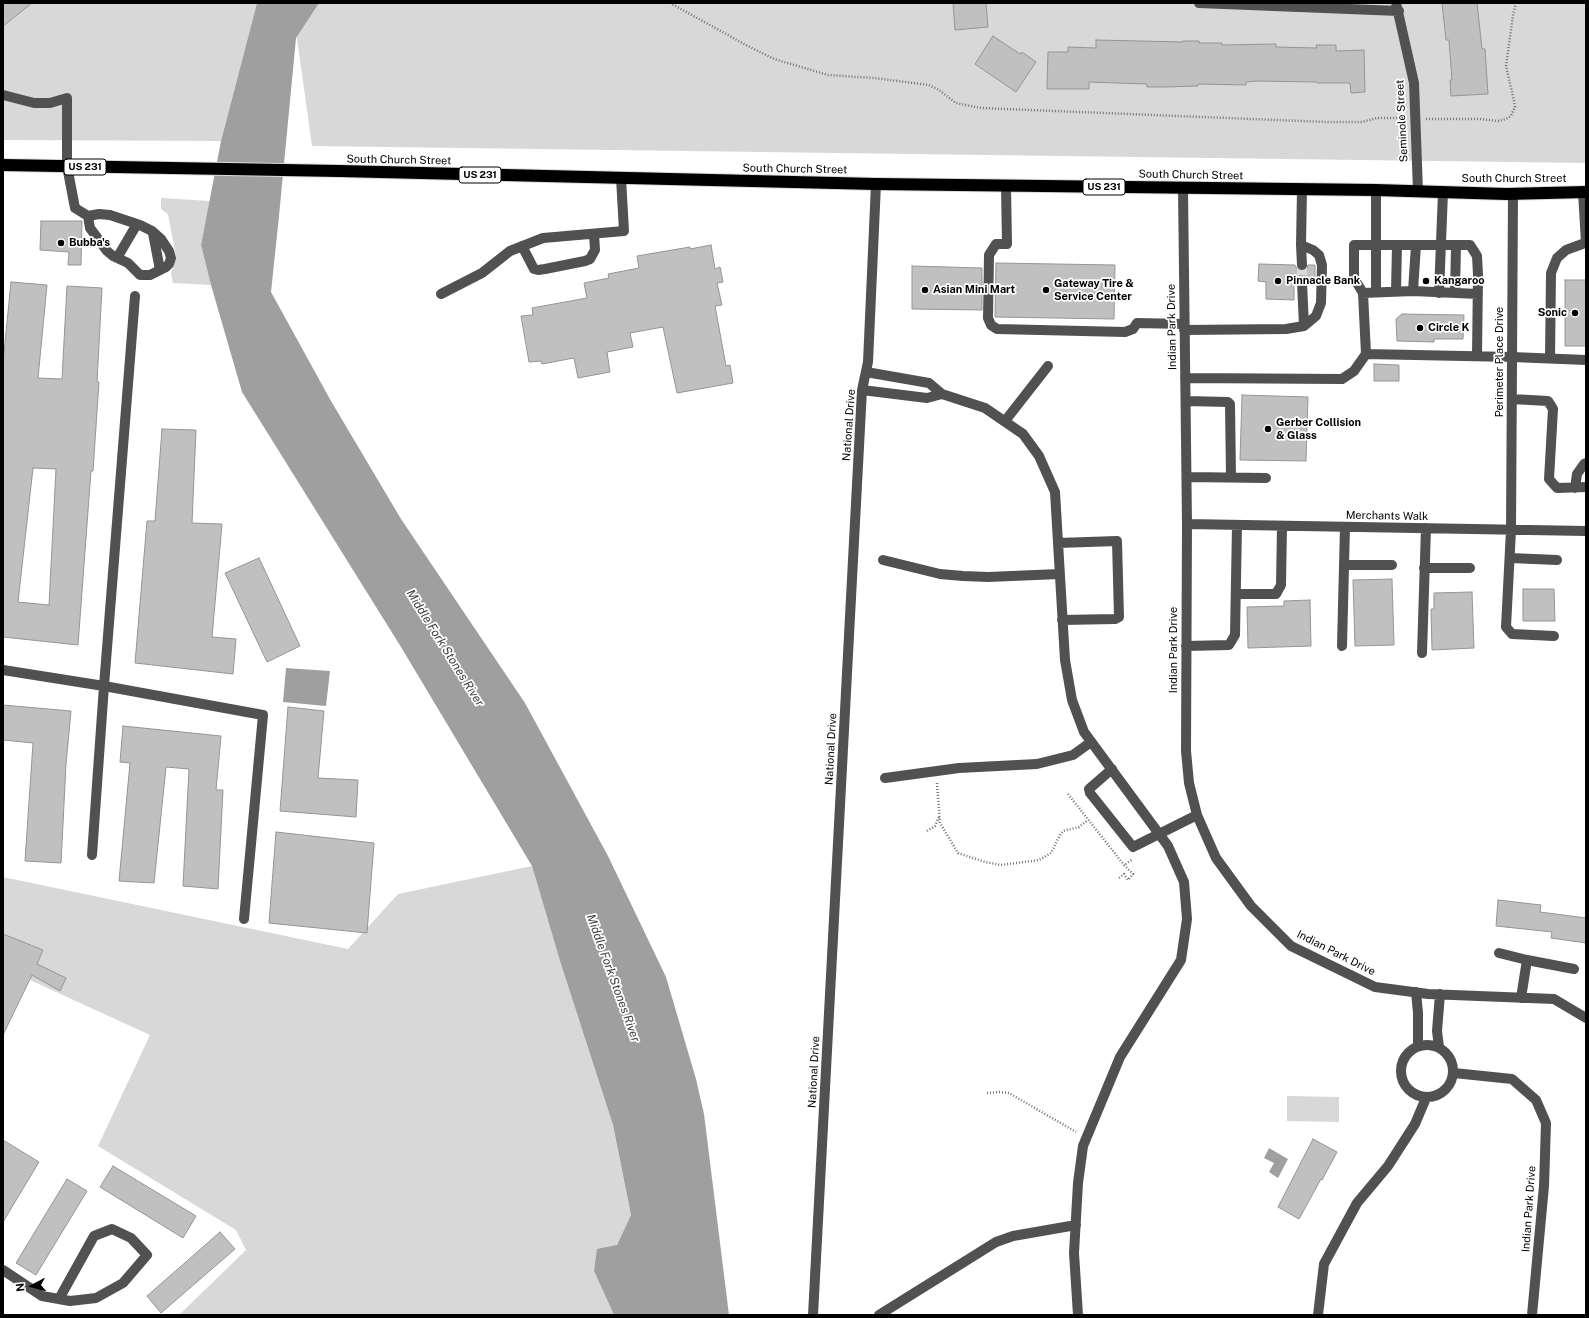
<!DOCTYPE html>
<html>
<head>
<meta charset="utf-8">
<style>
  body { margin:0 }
  #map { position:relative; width:1589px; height:1318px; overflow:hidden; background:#fff; font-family:"Public Sans",sans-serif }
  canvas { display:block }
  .frame { position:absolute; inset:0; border:4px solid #000; pointer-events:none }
  .north { position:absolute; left:12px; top:1266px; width:40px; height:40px; -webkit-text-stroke:3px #fff; paint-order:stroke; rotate:264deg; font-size:11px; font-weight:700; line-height:16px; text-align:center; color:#000 }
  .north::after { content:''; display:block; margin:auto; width:14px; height:18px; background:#000; clip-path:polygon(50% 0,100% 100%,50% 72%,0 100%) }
</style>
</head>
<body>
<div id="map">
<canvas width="1589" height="1318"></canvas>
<div class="frame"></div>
<div class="north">N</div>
</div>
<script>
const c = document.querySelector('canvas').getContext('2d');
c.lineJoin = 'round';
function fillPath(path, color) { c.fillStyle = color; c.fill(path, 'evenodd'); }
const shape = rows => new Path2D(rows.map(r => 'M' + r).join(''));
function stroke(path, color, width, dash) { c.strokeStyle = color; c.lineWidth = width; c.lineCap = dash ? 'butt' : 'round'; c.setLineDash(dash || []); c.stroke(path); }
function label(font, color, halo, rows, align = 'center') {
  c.font = font + ' "Public Sans",sans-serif'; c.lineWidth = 3.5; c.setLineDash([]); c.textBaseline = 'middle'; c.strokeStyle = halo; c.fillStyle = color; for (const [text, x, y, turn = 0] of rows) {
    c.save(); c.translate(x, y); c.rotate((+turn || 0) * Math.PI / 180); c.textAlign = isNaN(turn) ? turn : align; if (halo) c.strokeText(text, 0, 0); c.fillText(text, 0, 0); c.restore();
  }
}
fillPath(shape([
  [3,3,257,3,221,141,3,140],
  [292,3,1586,3,1586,163,312,146],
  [161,198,210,201,201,245,211,285,173,283,171,274,176,257,168,214,161,209],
  [532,866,560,961,613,1125,631,1215,617,1245,594,1271,614,1315,179,1315,246,1250,236,1230,98,1146,150,1035,30,980,43,950,3,934,3,877,348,949,398,894],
  [1287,1096,1339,1097,1339,1122,1287,1121]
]), '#d8d8d8');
fillPath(shape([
  [257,3,319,3,296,38,279,216,271,292,331,401,401,519,525,703,608,856,666,977,696,1079,704,1114,729,1315,614,1315,594,1271,597,1249,617,1245,631,1215,613,1125,560,961,532,866,401,647,242,392,211,285,201,245,221,141],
  [286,668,330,671,326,706,283,702],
  [1269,1148,1288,1159,1278,1178,1269,1172,1274,1163,1264,1158]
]), '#9f9f9f');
const building = shape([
  [3,3,32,3,3,26,3,3],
  [953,3,986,3,988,27,955,30,953,3],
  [1442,3,1477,3,1482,49,1485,49,1488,94,1451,96,1450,80,1452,80,1449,40,1446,40,1442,3],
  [993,36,1020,54,1022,52,1036,62,1016,92,975,64,993,36],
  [1096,40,1183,42,1183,41,1199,41,1199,43,1222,43,1222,45,1276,44,1276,47,1317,48,1316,45,1336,45,1336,51,1364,50,1365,92,1351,93,1350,83,1317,83,1317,82,1256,81,1246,82,1246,85,1198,84,1198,86,1164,87,1147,87,1147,84,1089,82,1089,89,1047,89,1048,52,1068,52,1068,47,1096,48,1096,40],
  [41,221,82,221,81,265,68,265,69,252,40,250,41,221],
  [711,245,715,269,720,267,723,282,717,283,722,305,715,306,726,366,730,365,733,383,677,393,663,327,630,333,633,347,607,352,610,372,578,378,574,358,542,364,541,361,529,362,521,316,533,315,532,308,587,298,584,283,609,278,608,274,639,268,637,256,690,247,690,249,711,245],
  [996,263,1115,265,1114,319,995,317,996,263],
  [1259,264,1295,265,1297,269,1302,271,1306,270,1308,265,1315,265,1315,282,1308,282,1305,276,1299,276,1296,282,1294,282,1294,300,1266,299,1266,282,1258,281,1259,264],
  [912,266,982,268,982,310,912,309,912,266],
  [1565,280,1586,280,1586,346,1565,346,1565,280],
  [11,282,47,285,38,378,62,379,67,286,102,288,97,382,99,382,93,471,91,471,78,645,3,637,3,363,11,282],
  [33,468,56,469,49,605,18,602,33,468],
  [1402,314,1464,315,1463,339,1434,339,1434,342,1397,341,1396,319,1402,314],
  [1374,364,1399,365,1399,381,1374,381,1374,364],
  [1242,395,1308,397,1306,461,1240,460,1242,395],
  [162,429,196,430,192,523,222,524,212,637,236,639,233,674,135,663,147,521,155,521,162,429],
  [259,558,300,646,267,662,225,573,259,558],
  [1392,579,1394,645,1355,646,1353,580,1392,579],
  [1523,589,1554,589,1555,621,1523,621,1523,589],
  [1472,592,1474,648,1432,650,1431,609,1434,609,1434,593,1472,592],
  [1310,600,1311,646,1248,648,1247,607,1284,606,1284,601,1310,600],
  [3,705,71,711,66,764,61,863,25,861,33,743,3,740,3,705],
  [288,707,324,711,318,778,358,780,356,817,280,811,288,707],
  [123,726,221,736,216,790,223,790,218,889,183,886,189,769,166,767,154,883,119,881,130,763,120,762,123,726],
  [276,832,374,843,367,933,269,923,276,832],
  [1498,900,1541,905,1540,912,1586,918,1586,943,1551,938,1552,932,1496,926,1498,900],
  [3,934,43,950,37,964,66,978,60,991,32,975,3,1035,3,934],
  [1313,1139,1337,1152,1322,1180,1321,1179,1299,1219,1278,1207,1313,1139],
  [3,1140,39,1162,3,1222,3,1140],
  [113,1166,196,1216,183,1238,100,1187,113,1166],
  [67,1179,87,1191,36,1275,16,1263,67,1179],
  [220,1232,235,1249,161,1313,147,1296,220,1232]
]);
fillPath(building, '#c0c0c0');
stroke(building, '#959595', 1);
stroke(shape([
  [1302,265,1302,282]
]), '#d9d9d9', 10, [10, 5]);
const highway = shape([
  [3,165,339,171,876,184,1376,190,1506,194,1586,192]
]);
stroke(highway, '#dbdbdb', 14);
stroke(shape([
  [670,3,746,45,774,59,828,75,874,78,929,85,939,90,956,103,981,108,1326,122,1362,122,1377,118,1403,118],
  [1426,119,1480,119,1498,121,1506,119,1511,116,1515,107,1514,101,1506,66,1513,15,1516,3],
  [937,783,940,823,958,853,985,862,1001,865,1039,860,1051,853,1060,835,1063,831,1079,827,1088,820],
  [1068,794,1124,865],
  [927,831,935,826,939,817],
  [1119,878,1124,874,1128,880,1133,874,1124,865,1133,859],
  [987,1093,999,1092,1009,1093,1076,1132]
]), '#737373', 2.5, [1, 2]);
stroke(shape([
  [1199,3,1399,11],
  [1396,3,1414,83,1418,191],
  [3,95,34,103,50,103,67,98,67,166,75,208,88,216,99,214,110,215,140,225,152,231,161,239,169,251,171,258,169,264,166,267,150,275,140,275,128,263,113,256,107,251,90,228,88,216],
  [1006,186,1007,244,996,244,989,255,988,318,991,325,997,329,1125,332,1133,329,1137,323,1184,324],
  [1183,188,1187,524,1186,751,1189,783,1197,815,1216,858,1251,906,1291,946,1375,987,1428,994,1554,999,1586,1018],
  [1376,190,1376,292],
  [1583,192,1586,243],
  [1513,193,1511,530,1506,627,1512,634,1554,636],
  [153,233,160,270],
  [1301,245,1302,265],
  [522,246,534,269,538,270,545,269,585,261,590,259,595,250,594,234],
  [117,258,137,224],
  [1302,282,1304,326],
  [1396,291,1397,245],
  [1413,291,1416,245],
  [1363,293,1413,291,1478,294],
  [1439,293,1443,192],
  [1455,293,1456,245],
  [441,294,482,273,510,251,543,238,624,231,621,178],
  [1184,330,1286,329,1304,326,1316,316,1321,303,1322,265,1319,255,1313,250,1301,245,1302,189],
  [1366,354,1363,293,1354,278,1354,245,1470,245,1477,256,1478,275,1477,356],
  [1550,358,1551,273,1557,258,1566,250,1585,243],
  [866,372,929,383,942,394,985,408,1023,434,1039,456,1055,492,1065,660,1072,700,1084,732,1168,846,1184,882,1187,919,1181,960,1120,1057,1083,1146,1078,1183,1074,1253,1078,1315],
  [1185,378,1342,379,1354,371,1366,354,1512,357,1586,360],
  [862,390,927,398,942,394],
  [1512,399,1548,401,1553,409,1549,479,1557,488,1586,487],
  [1186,401,1228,402,1230,404,1231,477],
  [1005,421,1048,366],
  [1187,477,1266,478],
  [1575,488,1577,474,1584,464,1586,463],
  [1187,524,1586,531],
  [1058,543,1117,541,1119,617,1115,619,1062,620],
  [1510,558,1557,560],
  [883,560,940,574,963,576,988,577,1059,574],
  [1344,565,1392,565],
  [1424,568,1470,568],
  [1236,594,1276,594,1281,585,1282,526],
  [1186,646,1229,645,1235,635,1237,525],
  [1342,646,1345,527],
  [1422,653,1426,528],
  [3,670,104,686,263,715,244,919],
  [1112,769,1089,789,1090,793,1133,847,1197,815],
  [885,778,959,768,1037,764,1073,755,1091,742],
  [92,855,104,686,135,296],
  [1499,953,1527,960,1521,998],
  [1527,960,1574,969],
  [1416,992,1418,1013,1418,1046],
  '1401 1071a26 26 0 1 1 52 0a26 26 0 1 1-52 0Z',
  [1439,1047,1437,1031,1440,994],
  [1454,1073,1512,1079,1536,1100,1546,1123,1544,1186,1532,1315],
  [3,1270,42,1296,70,1301,96,1298,123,1283,147,1255,131,1238,112,1229,94,1236,59,1299],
  [813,1315,862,390,868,362,876,184],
  [879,1315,996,1242,1013,1236,1076,1225],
  [1318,1315,1324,1264,1357,1203,1388,1166,1415,1124,1426,1098]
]), '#515151', 10);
stroke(highway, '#000', 12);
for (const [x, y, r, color] of [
  [61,243,4,"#000"],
  [1278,281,4,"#000"],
  [1426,281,4,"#000"],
  [925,290,4,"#000"],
  [1046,290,4,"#000"],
  [1575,313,4,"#000"],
  [1420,328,4,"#000"],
  [1268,429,4,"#000"]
]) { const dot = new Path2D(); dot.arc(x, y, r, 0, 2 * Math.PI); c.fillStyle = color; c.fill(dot); stroke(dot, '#fff', 1.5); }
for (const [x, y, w] of [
  [85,167,42],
  [480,175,42],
  [1104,187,42]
]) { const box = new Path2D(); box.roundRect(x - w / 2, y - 8, w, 16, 3); c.fillStyle = '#fff'; c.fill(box); stroke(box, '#000', 1); }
label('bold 10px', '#000', null, [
  ["US 231",85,167],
  ["US 231",480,175],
  ["US 231",1104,187]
]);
label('11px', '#000', '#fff', [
  ["Seminole Street",1402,121,-93],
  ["South Church Street",399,160,1],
  ["South Church Street",795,169,1],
  ["South Church Street",1191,175,1],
  ["South Church Street",1514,179],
  ["Indian Park Drive",1172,327,-91],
  ["Perimeter Place Drive",1500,362,-90],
  ["National Drive",849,425,-86],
  ["Merchants Walk",1387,516,1],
  ["Indian Park Drive",1174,650,-90],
  ["National Drive",831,749,-87],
  ["Indian Park Drive",1336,953,27],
  ["National Drive",814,1072,-87],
  ["Indian Park Drive",1529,1209,-86]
]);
label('bold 11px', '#000', '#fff', [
  ["Bubba's",69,243],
  ["Pinnacle Bank",1286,281],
  ["Kangaroo",1434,281],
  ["Gateway Tire &",1054,284],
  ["Service Center",1054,297],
  ["Asian Mini Mart",933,290],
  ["Sonic",1567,313,"right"],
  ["Circle K",1428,328],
  ["Gerber Collision",1276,423],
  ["& Glass",1276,436]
], 'left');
label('italic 12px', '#404040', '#fff', [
  ["Middle Fork Stones River",445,648,58],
  ["Middle Fork Stones River",613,978,70]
]);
</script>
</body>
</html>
